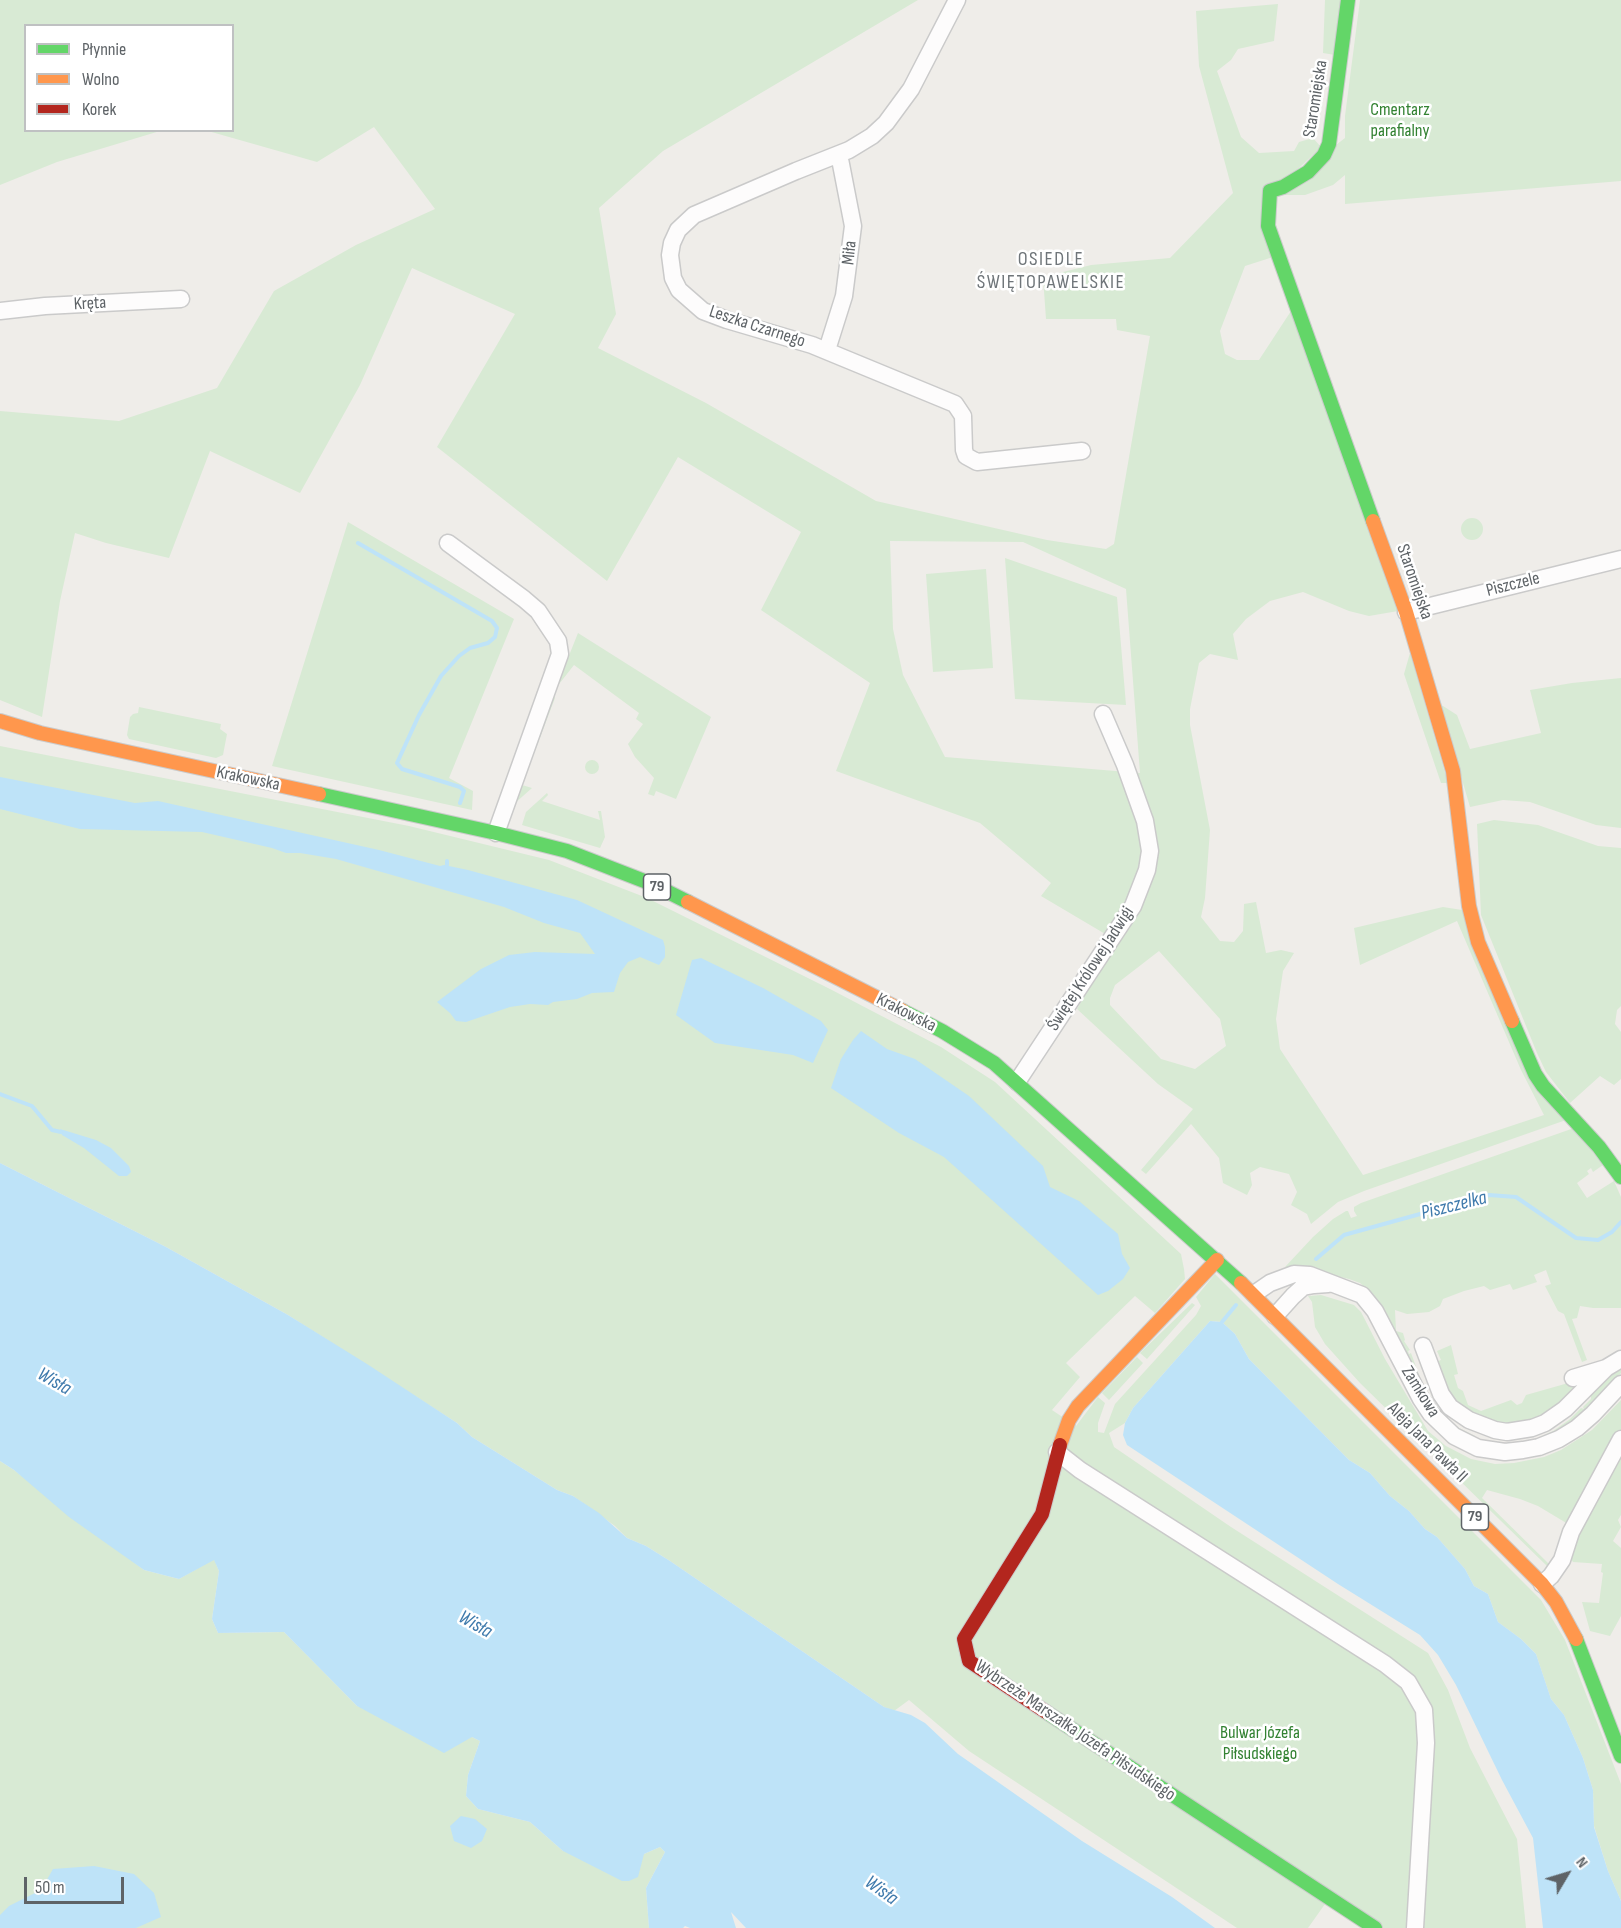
<!DOCTYPE html>
<html>
<head>
<meta charset="utf-8">
<style>
  body { margin:0 }
  #map { position:relative; width:1621px; height:1928px; overflow:hidden; background:#efede9; font-family:"Sofia Sans Condensed",sans-serif }
  canvas { display:block }
  .legend { position:absolute; left:24px; top:24px; width:210px; height:108px; box-sizing:border-box; background:#fff; border:2px solid #bfc1c2; margin:0; padding:8px 10px; list-style:none; font-size:18px; color:#5e6367 }
  .legend li { display:flex; align-items:center; gap:12px; height:30px }
  .legend b { width:30px; border:2px solid #bfc1c2 }
  .north { position:absolute; left:1537px; top:1844px; width:60px; height:60px; -webkit-text-stroke:4px #fff; paint-order:stroke; rotate:52deg; font-size:16px; font-weight:700; line-height:24px; text-align:center; color:#5e6367 }
  .north::after { content:''; display:block; margin:auto; width:21px; height:27px; background:#5e6367; clip-path:polygon(50% 0,100% 100%,50% 72%,0 100%) }
  .scale { position:absolute; left:24px; top:1877px; width:100px; height:27px; box-sizing:border-box; border:3px solid #5e6367; border-top:0; padding-left:8px; font-size:18px; line-height:21px; white-space:nowrap; color:#5e6367; -webkit-text-stroke:4px #fff; paint-order:stroke }
</style>
</head>
<body>
<div id="map">
<canvas width="1621" height="1928"></canvas>
<ul class="legend">
<li><b style="height:8px;background:#63d668"></b>Płynnie</li>
<li><b style="height:8px;background:#ff974d"></b>Wolno</li>
<li><b style="height:8px;background:#b3261e"></b>Korek</li>
</ul>
<div class="north">N</div>
<div class="scale">50 m</div>
</div>
<script>
const c = document.querySelector('canvas').getContext('2d');
c.lineJoin = 'round';
function fillPath(path, color) { c.fillStyle = color; c.fill(path, 'evenodd'); }
const shape = rows => new Path2D(rows.map(r => 'M' + r).join(''));
function stroke(path, color, width, dash) { c.strokeStyle = color; c.lineWidth = width; c.lineCap = dash ? 'butt' : 'round'; c.setLineDash(dash || []); c.stroke(path); }
function label(font, color, halo, rows, align = 'center') {
  c.font = font + ' "Sofia Sans Condensed",sans-serif'; c.lineWidth = 5; c.setLineDash([]); c.textBaseline = 'middle'; c.strokeStyle = halo; c.fillStyle = color; for (const [text, x, y, turn = 0] of rows) {
    c.save(); c.translate(x, y); c.rotate((+turn || 0) * Math.PI / 180); c.textAlign = isNaN(turn) ? turn : align; if (halo) c.strokeText(text, 0, 0); c.fillText(text, 0, 0); c.restore();
  }
}
fillPath(shape([
  [0,0,918,0,663,151,599,208,616,314,598,348,706,403,876,501,1047,540,1106,549,1114,544,1150,336,1117,330,1116,319,1046,319,1043,277,1091,265,1170,258,1233,193,1199,66,1196,11,1278,4,1274,41,1238,49,1231,60,1217,71,1241,137,1259,153,1294,151,1299,142,1313,138,1321,147,1274,192,1273,257,1245,266,1220,331,1225,354,1237,360,1259,360,1291,311,1398,611,1369,616,1349,611,1303,592,1270,601,1246,619,1233,634,1238,660,1210,654,1199,663,1190,709,1190,725,1210,830,1205,898,1201,917,1220,941,1234,942,1243,931,1244,904,1256,902,1266,953,1281,950,1294,953,1283,971,1276,1019,1280,1049,1363,1175,1544,1115,1521,1070,1457,921,1360,965,1354,928,1443,907,1462,910,1566,1120,1364,1191,1338,1202,1311,1224,1307,1214,1291,1205,1297,1192,1289,1174,1260,1167,1250,1173,1252,1185,1247,1195,1223,1183,1219,1158,1191,1124,1146,1174,1141,1170,1193,1109,1158,1084,1077,1009,1097,972,1112,938,1041,896,1051,883,980,823,836,771,870,683,761,610,801,532,678,457,607,581,437,447,515,314,412,268,360,385,300,493,210,451,169,558,106,543,75,533,60,601,42,717,0,700,0,411,119,421,217,388,274,291,356,245,435,209,374,127,317,162,208,131,232,130,232,26,26,26,26,130,160,131,57,162,0,185],
  [890,541,1023,542,1126,589,1140,773,945,757,903,675,893,629],
  [1159,951,1220,1019,1226,1046,1195,1069,1161,1059,1110,1005,1110,998,1115,985],
  [1325,0,1341,0,1335,55,1323,53],
  [1360,0,1621,0,1621,181,1345,204,1345,175,1333,185,1305,195,1283,195,1332,148,1345,138,1345,116],
  '1461 529a11 11 0 1 1 22 0a11 11 0 1 1-22 0Z',
  [348,522,514,619,449,778,473,791,472,810,272,766],
  [1005,558,1117,597,1126,705,1015,699],
  [986,569,993,668,933,672,926,574],
  [578,633,711,717,676,799,656,791,654,796,648,794,654,778,635,757,628,744,643,724,636,719,639,713,574,665,556,688],
  [1410,653,1448,783,1441,783,1404,674],
  [1621,678,1621,828,1596,825,1530,802,1503,800,1470,807,1440,704,1457,715,1470,749,1541,733,1530,690,1572,683],
  [553,695,555,698,522,785,532,788,514,804,515,806,510,809],
  [139,707,221,724,220,729,227,734,223,755,216,758,129,739,127,735,130,717,133,714,138,713],
  [0,746,409,826,549,860,647,898,830,989,941,1047,995,1082,1181,1254,1184,1269,1185,1279,1155,1313,1135,1296,1066,1363,1080,1377,1052,1410,1076,1426,1098,1397,1105,1403,1098,1423,1098,1432,1104,1433,1115,1404,1196,1315,1201,1306,1196,1297,1215,1274,1541,1600,1565,1640,1621,1784,1621,1901,1608,1871,1594,1826,1593,1790,1583,1758,1564,1715,1551,1699,1536,1654,1521,1639,1498,1622,1488,1594,1474,1586,1465,1569,1437,1537,1425,1529,1409,1511,1390,1496,1370,1473,1349,1460,1249,1359,1235,1334,1222,1322,1210,1321,1133,1408,1125,1423,1109,1433,1114,1447,1231,1527,1428,1653,1448,1690,1470,1748,1517,1839,1526,1928,1363,1928,1325,1904,1308,1928,1237,1928,969,1751,909,1700,894,1711,884,1707,670,1561,646,1546,627,1538,615,1526,573,1496,557,1490,472,1437,457,1423,288,1315,166,1247,0,1163],
  '585 767a7 7 0 1 1 14 0a7 7 0 1 1-14 0Z',
  [547,793,548,795,542,801,600,820,598,811,601,811,605,837,600,848,522,825,526,812],
  [1494,820,1538,825,1598,846,1621,848,1621,1006,1617,1010,1615,1024,1621,1032,1621,1079,1614,1085,1600,1076,1570,1103,1546,1072,1537,1053,1481,915,1477,824],
  [1574,1128,1603,1165,1593,1172,1591,1168,1587,1171,1589,1174,1577,1183,1587,1198,1614,1181,1621,1197,1621,1308,1593,1308,1580,1306,1577,1318,1572,1319,1587,1360,1582,1362,1564,1314,1558,1311,1545,1286,1551,1284,1546,1270,1534,1275,1537,1282,1513,1290,1510,1284,1490,1290,1484,1286,1464,1291,1443,1299,1440,1306,1429,1312,1407,1314,1395,1310,1396,1331,1403,1333,1405,1340,1404,1341,1410,1350,1408,1351,1409,1354,1411,1353,1423,1386,1441,1415,1451,1424,1475,1436,1474,1438,1494,1443,1516,1443,1536,1439,1553,1431,1569,1420,1581,1408,1584,1409,1583,1407,1591,1399,1591,1390,1613,1369,1621,1365,1621,1373,1585,1411,1567,1426,1531,1442,1514,1445,1488,1443,1470,1437,1459,1431,1442,1418,1435,1409,1373,1294,1360,1283,1349,1279,1307,1269,1285,1267,1313,1237,1333,1219,1346,1211,1348,1211,1351,1218,1357,1216,1354,1211,1354,1207,1361,1203],
  [1321,1295,1354,1305,1361,1312,1385,1359,1428,1431,1446,1446,1471,1459,1495,1464,1514,1463,1544,1457,1561,1450,1592,1430,1621,1400,1621,1436,1573,1527,1538,1506,1520,1499,1487,1490,1482,1498,1549,1564,1547,1566,1360,1383,1325,1344,1315,1327,1312,1302,1308,1296],
  [1192,1303,1195,1305,1147,1359,1140,1353],
  [1451,1345,1458,1374,1454,1375,1458,1388,1463,1391,1468,1405,1481,1411,1511,1400,1517,1405,1522,1403,1526,1395,1593,1376,1539,1421,1501,1427,1455,1406,1433,1363,1441,1360,1437,1351],
  [1137,1357,1143,1363,1109,1400,1102,1393],
  [1621,1447,1621,1515,1618,1520,1621,1527,1613,1541,1621,1548,1621,1616,1610,1636,1590,1631,1582,1602,1599,1603,1603,1573,1601,1572,1602,1564,1573,1562,1568,1555],
  [0,1461,14,1470,144,1570,179,1579,214,1559,219,1571,212,1619,218,1633,284,1632,357,1706,472,1737,480,1741,468,1775,466,1796,478,1809,530,1822,563,1851,644,1854,660,1847,665,1852,646,1888,649,1928,0,1928]
]), '#d8ead4');
fillPath(shape([
  [0,777,135,803,158,801,379,850,440,866,444,865,468,870,577,900,663,940,665,947,665,957,659,965,640,957,628,962,620,973,614,992,592,993,577,999,553,1002,548,1005,530,1004,510,1007,466,1022,456,1021,450,1013,437,1002,481,969,509,955,535,952,595,954,580,933,544,923,504,907,336,859,300,853,286,853,272,848,202,832,80,829,0,809],
  [701,958,763,988,821,1021,828,1030,813,1063,793,1055,715,1043,676,1015,692,960],
  [861,1031,887,1049,915,1059,969,1096,1043,1166,1050,1187,1079,1201,1118,1234,1122,1254,1130,1268,1123,1279,1108,1291,1098,1295,944,1157,899,1133,831,1088,841,1059,853,1040],
  [60,1129,96,1140,111,1148,129,1166,131,1172,127,1176,119,1176,84,1148,62,1135],
  [0,1163,166,1247,288,1315,367,1364,457,1423,472,1437,557,1490,573,1496,599,1513,627,1538,646,1546,670,1561,884,1707,911,1715,925,1723,958,1754,1082,1841,1172,1897,1215,1928,746,1928,731,1912,736,1928,690,1928,685,1926,683,1928,649,1928,646,1888,665,1852,660,1847,644,1854,638,1877,629,1881,622,1881,563,1851,530,1822,478,1809,466,1796,468,1775,480,1741,472,1737,444,1753,357,1706,284,1632,218,1633,212,1619,219,1571,214,1560,179,1579,144,1570,69,1517,14,1470,0,1461],
  [1210,1321,1222,1322,1235,1334,1249,1359,1349,1460,1370,1473,1390,1496,1409,1511,1425,1529,1437,1537,1465,1569,1474,1586,1488,1594,1498,1622,1521,1639,1536,1654,1551,1699,1564,1715,1583,1758,1593,1790,1594,1827,1608,1871,1621,1901,1621,1928,1543,1928,1533,1838,1502,1780,1456,1685,1438,1655,1420,1635,1338,1584,1127,1445,1123,1435,1125,1423,1133,1408],
  [461,1816,475,1819,487,1829,482,1841,471,1848,454,1841,450,1826],
  [94,1866,134,1874,154,1893,161,1917,136,1928,0,1928,0,1915,9,1906,41,1890,53,1869]
]), '#bee3f8');
stroke(shape([
  [358,543,492,621,497,628,495,637,488,643,470,648,459,656,441,676,419,715,397,763,402,769,460,787,464,791,460,803],
  [447,861,447,865],
  [0,1094,32,1106,52,1130,61,1132],
  [1316,1259,1344,1235,1489,1195,1516,1197,1576,1238,1598,1240,1612,1232,1621,1222],
  [1222,1322,1236,1305]
]), '#bee3f8', 4);
const street = shape([
  [957,0,911,89,886,123,872,136,849,150,796,171,694,215,678,230,672,243,670,255,673,278,679,290,703,311,727,320,812,345,955,404,963,416,964,450,966,456,977,462,1082,451],
  [0,311,45,306,181,299],
  [827,350,844,296,853,226,839,154],
  [448,543,524,599,538,611,558,641,560,654,496,833],
  [1406,612,1621,559],
  [1017,1082,1133,906,1147,870,1150,851,1145,821,1125,765,1103,714],
  [1254,1294,1270,1283,1294,1274,1310,1275,1362,1295,1375,1311,1421,1399,1431,1414,1454,1436,1478,1448,1505,1452,1523,1450,1539,1447,1559,1439,1577,1428,1593,1414,1621,1384],
  [1275,1316,1293,1296,1303,1287,1314,1285,1328,1284],
  [1423,1346,1441,1394,1450,1407,1469,1420,1495,1430,1507,1432,1532,1428,1545,1423,1565,1409,1606,1368],
  [1573,1378,1606,1368,1621,1359],
  [1057,1452,1080,1470,1385,1664,1408,1682,1424,1710,1426,1743,1415,1928],
  [1542,1584,1551,1576,1562,1560,1571,1532,1621,1439]
]);
const fast = shape([
  [1348,0,1329,144,1324,155,1308,172,1283,187,1270,191,1268,226,1373,521],
  [319,794,496,833,567,851,652,884,688,902],
  [903,1011,942,1031,994,1063,1241,1283],
  [1512,1021,1535,1074,1543,1086,1599,1147,1621,1177],
  [1576,1639,1621,1756],
  [1046,1712,1375,1928]
]);
const slow = shape([
  [1373,521,1406,612,1453,771,1469,906,1478,942,1512,1021],
  [0,721,40,733,319,794],
  [688,902,903,1011],
  [1241,1283,1542,1584,1556,1602,1576,1639],
  [1060,1445,1069,1420,1078,1406,1217,1260]
]);
const jam = shape([
  [1046,1712,969,1661,964,1639,1042,1514,1060,1445]
]);
stroke(street, '#cacaca', 19);
stroke(fast, '#cbcbcb', 16);
stroke(slow, '#cbcbcb', 16);
stroke(jam, '#cbcbcb', 16);
stroke(street, '#fdfcfc', 16);
stroke(fast, '#63d668', 14);
stroke(slow, '#ff974d', 14);
stroke(jam, '#b3261e', 14);
for (const [x, y, w] of [
  [657,887,27],
  [1475,1517,27]
]) { const box = new Path2D(); box.roundRect(x - w / 2, y - 13, w, 26, 4.5); c.fillStyle = '#fff'; c.fill(box); stroke(box, '#5e6367', 1.5); }
label('bold 16px', '#5e6367', null, [
  ["79",657,887],
  ["79",1475,1517]
]);
label('18px', '#5e6367', '#fff', [
  ["Staromiejska",1316,99,-81],
  ["Miła",850,253,-84],
  ["Kręta",90,304,-3],
  ["Leszka Czarnego",757,327,18],
  ["Staromiejska",1414,582,71],
  ["Piszczele",1513,585,-14],
  ["Krakowska",248,779,12],
  ["Świętej Królowej Jadwigi",1091,969,-57],
  ["Krakowska",906,1013,27],
  ["Zamkowa",1420,1392,58],
  ["Aleja Jana Pawła II",1427,1443,45],
  ["Wybrzeże Marszałka Józefa Piłsudskiego",1075,1731,34]
]);
label('18px', '#338232', '#fff', [
  ["Cmentarz",1400,110],
  ["parafialny",1400,131],
  ["Bulwar Józefa",1260,1733],
  ["Piłsudskiego",1260,1754]
]);
c.letterSpacing = '1.5px';
label('20px', '#6f7579', '#fff', [
  ["OSIEDLE",1051,260],
  ["ŚWIĘTOPAWELSKIE",1051,283]
]);
c.letterSpacing = '0px';
label('italic 20px', '#3f7aac', '#fff', [
  ["Piszczelka",1454,1206,-14],
  ["Wisła",54,1382,30],
  ["Wisła",475,1625,30],
  ["Wisła",881,1891,36]
]);
</script>
</body>
</html>
